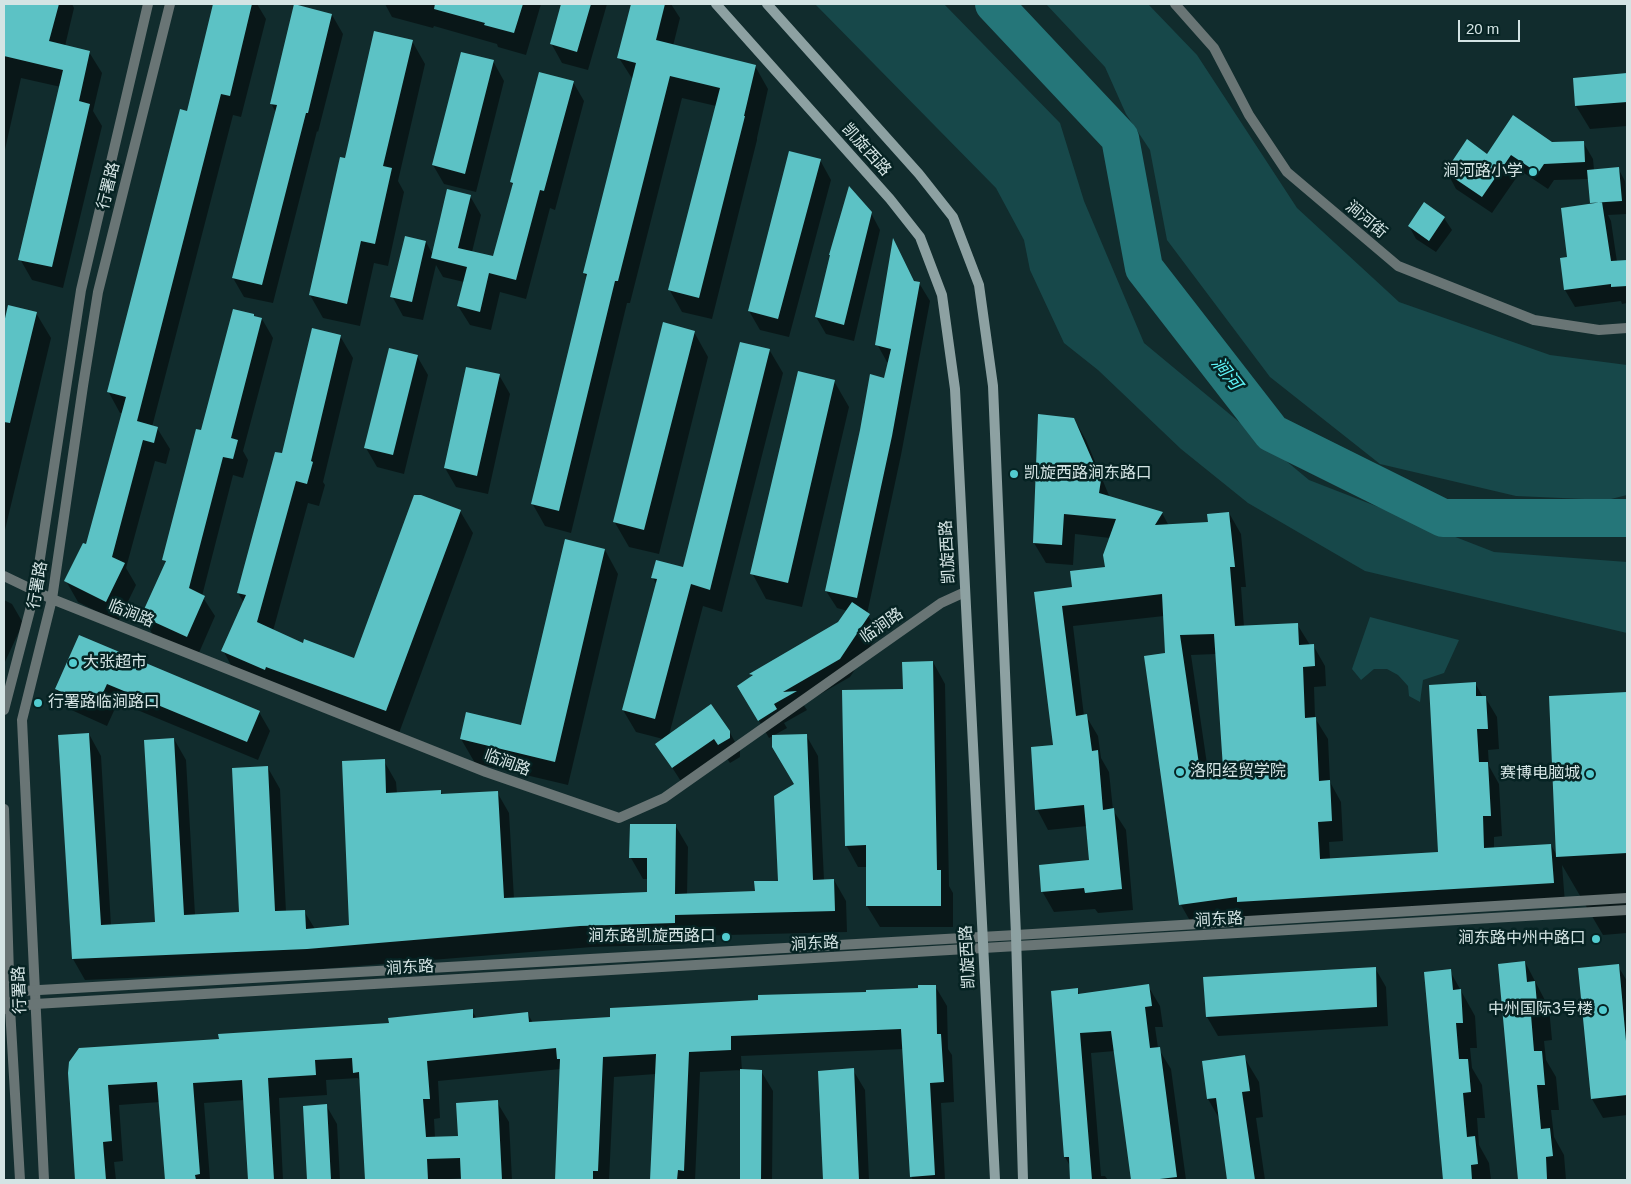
<!DOCTYPE html>
<html>
<head>
<meta charset="utf-8">
<style>
  body { margin:0 }
  #map { position:relative; width:1631px; height:1184px; overflow:hidden; background:#112c2d; font-family:Arial,sans-serif }
  canvas { display:block }
  .frame { position:absolute; inset:0; border:5px solid #d4e4e4; pointer-events:none }
  .scale { position:absolute; left:1458px; top:20px; width:62px; height:22px; box-sizing:border-box; border:2px solid #d4e4e4; border-top:0; padding-left:6px; font-size:15px; line-height:18px; white-space:nowrap; color:#d4e4e4; -webkit-text-stroke:4px #062323; paint-order:stroke }
</style>
</head>
<body>
<div id="map">
<canvas width="1631" height="1184"></canvas>
<div class="frame"></div>
<div class="scale">20 m</div>
</div>
<script>
const c = document.querySelector('canvas').getContext('2d');
c.lineJoin = 'round';
function fillPath(path, color) { c.fillStyle = color; c.fill(path, 'evenodd'); }
const shape = rows => new Path2D(rows.map(r => 'M' + r).join(''));
function stroke(path, color, width, dash) { c.strokeStyle = color; c.lineWidth = width; c.lineCap = dash ? 'butt' : 'round'; c.setLineDash(dash || []); c.stroke(path); }
function label(font, color, halo, rows, align = 'center') {
  c.font = font + ' Arial,"Noto Sans SC",sans-serif'; c.lineWidth = 5; c.setLineDash([]); c.textBaseline = 'middle'; c.strokeStyle = halo; c.fillStyle = color; for (const [text, x, y, turn = 0] of rows) {
    c.save(); c.translate(x, y); c.rotate((+turn || 0) * Math.PI / 180); c.textAlign = isNaN(turn) ? turn : align; if (halo) c.strokeText(text, 0, 0); c.fillText(text, 0, 0); c.restore();
  }
}
fillPath(shape([
  [815,4,944,4,1060,123,1084,201,1144,343,1309,480,1494,552,1627,562,1627,633,1365,571,1248,503,1181,449,1098,370,1064,343,1030,270,1024,240,996,188],
  [1046,4,1148,4,1197,55,1297,208,1399,302,1550,355,1627,365,1627,495,1607,500,1516,496,1380,464,1270,377,1167,240,1150,150,1126,114,1105,67],
  [1370,617,1459,640,1444,673,1423,680,1420,702,1409,696,1408,686,1398,675,1387,669,1374,669,1361,680,1352,669]
]), '#17484a');
fillPath(shape([
  [4,4,72,4,74,8,65,46,89,52,102,73,93,111,102,126,63,288,32,280,20,259,61,87,21,78,4,154],
  [214,4,257,4,266,19,241,117,233,115,152,427,157,428,170,449,166,464,155,461,126,568,136,585,118,622,78,602,66,581,87,546,123,413,120,413,108,391,188,112],
  [385,4,541,4,526,55,498,47,497,44,434,26,433,28,392,17],
  [562,4,607,4,588,70,562,63,551,43],
  [632,4,671,4,680,18,673,46,755,66,768,89,757,138,757,140,712,319,682,312,669,289,716,106,682,98,630,303,627,303,571,533,545,526,532,503,587,278,584,273,633,80,619,58],
  [332,15,343,34,318,132,317,131,273,303,244,297,233,278,276,113,271,103],
  [412,41,425,64,398,181,404,192,388,266,374,263,360,326,323,318,310,295,346,159],
  [493,61,504,81,476,192,444,184,433,165],
  [1627,74,1627,126,1590,129,1576,106,1574,79],
  [573,82,584,101,555,210,550,208,526,299,500,292,491,330,470,325,458,306,464,282,443,277,436,265,423,320,403,316,392,296,426,242,433,255,470,196,481,215,472,252,494,258,513,186,511,182],
  [1583,142,1593,159,1594,170,1618,168,1625,181,1627,214,1608,215,1611,221,1617,262,1627,261,1627,303,1622,304,1621,301,1575,307,1565,290,1561,259,1569,258,1593,205,1589,179,1554,180,1548,189,1521,171,1492,213,1456,189,1447,172,1488,155,1552,143],
  [820,160,831,180,789,337,760,330,749,311],
  [871,213,880,230,854,341,826,334,816,317],
  [1444,218,1452,230,1436,252,1416,239,1409,226],
  [894,242,915,282,919,283,930,301,901,455,867,614,879,633,850,677,803,704,807,710,784,723,787,728,769,738,739,686,752,677,751,675,839,623,848,611,837,608,826,591,889,363,887,362,877,344],
  [9,306,36,313,51,338,4,534,4,329],
  [254,317,262,319,273,338,243,451,248,460,243,478,233,475,202,596,215,616,198,655,153,635,142,616,166,564,164,560,202,432],
  [694,332,708,357,659,554,629,547,614,521],
  [340,336,353,358,323,482,325,485,319,506,308,503,273,631,304,645,355,659,460,511,473,533,399,733,235,673,223,650,244,603,238,593,282,455],
  [770,351,783,373,722,612,703,606,669,735,729,731,740,751,740,757,730,763,726,757,684,786,657,744,663,739,636,732,623,710,657,585,653,578,684,569],
  [417,356,428,375,404,474,377,467,366,448],
  [499,375,510,394,488,494,456,487,445,468],
  [834,381,849,407,802,607,766,599,752,573],
  [1074,419,1086,440,1110,498,1162,513,1169,526,1209,523,1229,513,1241,534,1246,587,1241,587,1244,627,1297,624,1310,645,1313,645,1325,666,1326,686,1314,687,1315,718,1328,739,1330,782,1341,802,1343,841,1329,842,1330,859,1439,853,1475,683,1483,697,1485,697,1497,717,1499,749,1488,750,1489,766,1499,784,1502,836,1494,837,1494,849,1551,845,1558,857,1550,697,1627,693,1627,933,1603,935,1562,865,1565,903,1193,926,1181,905,1145,657,1166,654,1164,616,1073,626,1084,716,1086,716,1098,736,1101,758,1109,772,1113,810,1126,830,1133,910,1098,913,1095,909,1054,912,1042,891,1090,861,1087,826,1048,830,1037,809,1054,746,1035,593,1073,588,1107,568,1110,538,1075,534,1073,565,1046,563,1034,543],
  [1216,654,1224,769,1208,771,1191,655],
  [605,550,618,574,568,785,475,763,461,739,522,726],
  [4,600,12,604,23,623,4,664],
  [80,637,259,712,270,731,258,760,118,702,107,726,67,708,56,689],
  [933,662,945,684,949,886,953,893,953,927,880,927,867,906,867,867,858,867,846,845,904,690],
  [89,734,101,756,111,926,156,923,174,739,186,760,195,915,240,913,268,768,280,789,286,912,304,911,315,929,351,927,384,761,396,782,397,794,440,791,443,795,497,792,509,813,514,899,648,893,648,879,643,879,631,858,675,825,688,847,687,895,756,893,779,882,795,785,806,735,818,756,824,880,834,880,846,901,847,932,687,936,687,944,592,947,320,969,85,980,73,959],
  [1525,962,1549,1008,1552,1040,1544,1041,1546,1060,1556,1077,1559,1110,1551,1110,1554,1137,1564,1155,1566,1180,1519,1180,1500,965],
  [1618,966,1627,981,1627,1115,1603,1118,1592,1099],
  [1375,968,1386,987,1388,1026,1218,1036,1207,1017],
  [1450,971,1475,1016,1477,1048,1470,1048,1472,1068,1482,1085,1485,1118,1477,1118,1479,1145,1489,1163,1491,1180,1444,1180,1425,973],
  [935,986,947,1006,948,1049,952,1055,954,1102,941,1103,945,1180,913,1180,911,1176,904,1049,741,1056,742,1071,761,1071,773,1091,772,1180,741,1180,742,1070,700,1072,695,1180,651,1180,656,1074,614,1077,609,1180,556,1180,561,1069,438,1081,440,1118,434,1119,435,1138,460,1137,497,1102,509,1122,512,1180,462,1180,462,1178,437,1180,366,1180,361,1084,358,1078,326,1080,327,1095,279,1098,283,1180,249,1180,244,1100,204,1103,210,1180,166,1180,160,1102,119,1105,123,1161,114,1162,116,1180,76,1180,69,1073,220,1040,390,1024,472,1011,477,1019,528,1014,533,1023,611,1018,760,1001,919,990],
  [1148,986,1160,1006,1163,1027,1155,1027,1158,1048,1171,1069,1186,1180,1132,1180,1115,1051,1091,1053,1101,1176,1105,1176,1108,1180,1071,1180,1070,1166,1065,1157,1077,990,1080,995],
  [1244,1057,1259,1082,1263,1117,1256,1118,1265,1180,1229,1180,1220,1120,1208,1099],
  [853,1070,865,1090,869,1180,824,1180,819,1072],
  [326,1105,337,1124,340,1180,309,1180,304,1107]
]), '#0007');
stroke(shape([
  [994,4,1120,138,1144,268,1272,433,1443,518,1627,518]
]), '#257679', 38);
fillPath(shape([
  [4,4,59,4,49,41,90,51,79,101,90,104,52,267,18,260,63,70,4,56],
  [213,4,252,4,230,96,221,94,137,421,158,427,154,443,143,440,112,557,125,563,106,602,64,581,83,543,86,544,126,397,107,392,180,109,187,111],
  [294,4,332,14,308,113,306,113,262,285,232,278,277,105,270,104],
  [435,4,523,4,514,33,484,25,485,23,434,9],
  [561,4,591,4,577,52,550,44],
  [631,4,665,4,656,40,756,65,744,116,745,116,699,298,668,290,720,88,670,76,618,281,615,281,559,511,531,504,587,274,583,273,636,63,617,58],
  [374,31,413,40,383,166,392,168,375,244,361,241,347,304,309,295,340,157,345,158],
  [461,52,494,60,465,174,432,165],
  [539,72,574,81,544,191,540,190,516,280,489,273,480,312,457,306,467,267,431,258,447,189,471,195,458,248,493,256,513,183,510,182],
  [1627,73,1627,102,1575,106,1573,78],
  [1513,115,1552,142,1584,141,1585,162,1544,164,1538,173,1511,155,1482,197,1445,172,1467,139,1487,154],
  [789,151,821,159,778,319,748,311],
  [1619,167,1622,201,1590,203,1587,170],
  [849,186,872,212,844,325,815,317,830,255,829,255],
  [1424,202,1445,217,1429,241,1408,226],
  [1602,202,1611,261,1627,260,1627,286,1611,287,1611,284,1564,290,1560,258,1567,257,1561,208],
  [405,236,426,241,412,302,390,297],
  [893,238,914,281,920,282,892,436,857,598,825,591,860,430,870,374,884,378,891,349,875,345],
  [8,305,37,312,10,423,4,422,4,323],
  [233,309,254,314,254,316,262,318,231,438,238,440,233,459,223,457,189,588,205,596,187,637,141,616,166,561,162,560,196,429,201,430],
  [663,322,695,331,644,530,613,522],
  [312,328,341,335,311,461,313,462,307,484,296,481,257,622,303,643,304,639,354,658,414,495,421,495,461,510,386,711,266,667,265,670,221,651,246,595,237,593,275,452,282,453],
  [740,342,770,349,710,590,691,584,655,719,622,710,657,579,651,578,656,560,683,567],
  [389,348,418,355,393,455,364,448],
  [466,367,500,374,477,476,444,468],
  [798,371,835,380,788,583,750,574],
  [1038,414,1074,418,1101,480,1099,493,1163,512,1155,525,1208,522,1207,514,1229,512,1235,567,1230,567,1235,626,1298,623,1299,645,1314,644,1315,666,1303,667,1305,718,1316,717,1319,781,1330,780,1332,821,1318,822,1320,859,1438,852,1429,685,1476,682,1476,696,1486,696,1488,729,1477,729,1479,762,1488,762,1491,816,1483,816,1484,848,1551,844,1554,883,1237,902,1237,897,1179,905,1144,656,1165,653,1162,594,1062,606,1076,716,1087,714,1092,751,1098,750,1103,810,1114,808,1122,889,1085,893,1084,888,1041,892,1039,865,1089,860,1084,805,1035,810,1031,747,1053,745,1034,592,1072,587,1070,571,1105,567,1103,555,1116,519,1064,514,1062,545,1033,543],
  [1214,634,1223,768,1200,771,1180,635],
  [565,539,605,549,555,762,460,739,466,712,521,725],
  [852,602,870,614,840,659,783,692,797,691,774,704,777,709,758,721,737,686,753,675,749,674,838,622],
  [79,635,260,711,247,742,107,684,96,708,55,689],
  [933,661,937,870,941,870,941,906,866,906,866,845,845,846,842,690,903,689,902,662],
  [1627,692,1627,853,1556,857,1549,696],
  [711,704,730,731,730,738,718,745,714,739,672,768,655,744],
  [89,733,101,925,155,922,144,740,174,738,184,915,239,912,232,768,268,766,275,911,305,910,306,929,349,925,342,761,385,759,386,793,441,790,441,794,498,791,504,898,647,892,647,858,629,858,630,824,676,824,675,894,755,891,754,881,778,881,774,796,794,784,772,747,772,735,807,734,813,880,834,879,835,911,675,915,675,923,580,926,307,949,72,959,58,735],
  [1525,961,1527,982,1535,981,1538,1015,1531,1015,1534,1051,1542,1051,1545,1085,1537,1085,1541,1129,1550,1128,1553,1156,1546,1157,1547,1179,1534,1180,1518,1180,1498,964],
  [1619,964,1627,1052,1627,1095,1591,1099,1578,968],
  [1376,967,1377,1007,1206,1017,1203,977],
  [1451,969,1453,990,1461,989,1463,1023,1456,1023,1459,1059,1468,1059,1471,1092,1463,1093,1467,1137,1475,1136,1478,1164,1471,1165,1472,1180,1443,1180,1424,972],
  [1149,984,1152,1006,1145,1007,1150,1048,1160,1047,1177,1177,1151,1180,1131,1180,1111,1031,1080,1033,1092,1180,1070,1180,1069,1157,1064,1157,1051,991,1078,988,1078,994],
  [918,985,936,985,937,1034,941,1034,944,1082,930,1083,935,1175,910,1177,901,1029,731,1036,731,1050,689,1052,684,1171,678,1170,677,1180,650,1180,656,1054,603,1057,598,1171,593,1171,593,1180,555,1180,560,1059,557,1059,556,1048,427,1061,430,1099,423,1099,426,1137,458,1136,456,1103,498,1100,502,1180,461,1180,460,1158,427,1159,428,1180,365,1180,359,1072,353,1073,352,1058,315,1060,316,1075,268,1078,274,1180,248,1180,242,1080,193,1083,200,1174,195,1175,196,1180,165,1180,157,1082,108,1085,112,1141,103,1142,106,1180,75,1180,68,1073,69,1062,79,1048,219,1039,218,1034,389,1023,388,1018,473,1009,473,1018,528,1012,529,1022,610,1017,610,1008,758,1000,758,995,866,992,866,990,918,988],
  [1245,1055,1250,1091,1242,1092,1255,1180,1227,1180,1216,1098,1207,1099,1202,1061],
  [854,1068,859,1180,823,1180,818,1071],
  [740,1069,762,1070,761,1180,740,1180],
  [327,1104,331,1180,307,1180,303,1106]
]), '#5cc2c5');
stroke(shape([
  [1175,4,1214,48,1249,115,1287,172,1398,266,1534,320,1599,330,1627,328],
  [4,576,52,599,486,772,619,818,664,798,941,603,965,592],
  [4,710,35,591,81,290,148,4],
  [4,809,10,1008,20,1180],
  [44,1180,22,720,52,599,83,386,98,292,170,4]
]), '#697575', 10);
stroke(shape([
  [4,992,1016,935,1627,898],
  [4,1009,35,1004,1627,910]
]), '#697575', 10);
stroke(shape([
  [716,4,890,199,920,237,942,295,955,389,995,1180],
  [767,4,919,174,953,217,979,285,993,386,1016,935,1023,1180]
]), '#8da1a2', 10);
for (const [x, y, r, color] of [
  [1533,172,5,"#52ccd0"],
  [1014,474,5,"#52ccd0"],
  [73,663,5,"#52ccd0"],
  [38,703,5,"#52ccd0"],
  [1180,772,5,"#52ccd0"],
  [1590,774,5,"#52ccd0"],
  [726,937,5,"#52ccd0"],
  [1596,939,5,"#52ccd0"],
  [1603,1010,5,"#52ccd0"]
]) { const dot = new Path2D(); dot.arc(x, y, r, 0, 2 * Math.PI); c.fillStyle = color; c.fill(dot); stroke(dot, '#062323', 2); }
label('16px', '#d4e4e4', '#062323', [
  ["凯旋西路",866,150,48],
  ["行署路",109,186,-76],
  ["涧河街",1366,220,40],
  ["凯旋西路",948,552,-93],
  ["行署路",38,585,-80],
  ["临涧路",131,614,22],
  ["临涧路",882,626,-35],
  ["临涧路",507,763,20],
  ["涧东路",1219,920,-3],
  ["涧东路",815,944,-3],
  ["凯旋西路",968,957,-93],
  ["涧东路",410,968,-3],
  ["行署路",20,990,-92]
]);
label('16px', '#d4e4e4', '#062323', [
  ["涧河路小学",1523,172],
  ["凯旋西路涧东路口",1024,474,"left"],
  ["大张超市",83,663,"left"],
  ["行署路临涧路口",48,703,"left"],
  ["洛阳经贸学院",1190,772,"left"],
  ["赛博电脑城",1580,774],
  ["涧东路凯旋西路口",716,937],
  ["涧东路中州中路口",1586,939],
  ["中州国际3号楼",1593,1010]
], 'right');
label('italic 18px', '#5ef3f7', '#062323', [
  ["涧河",1226,374,52]
]);
</script>
</body>
</html>
